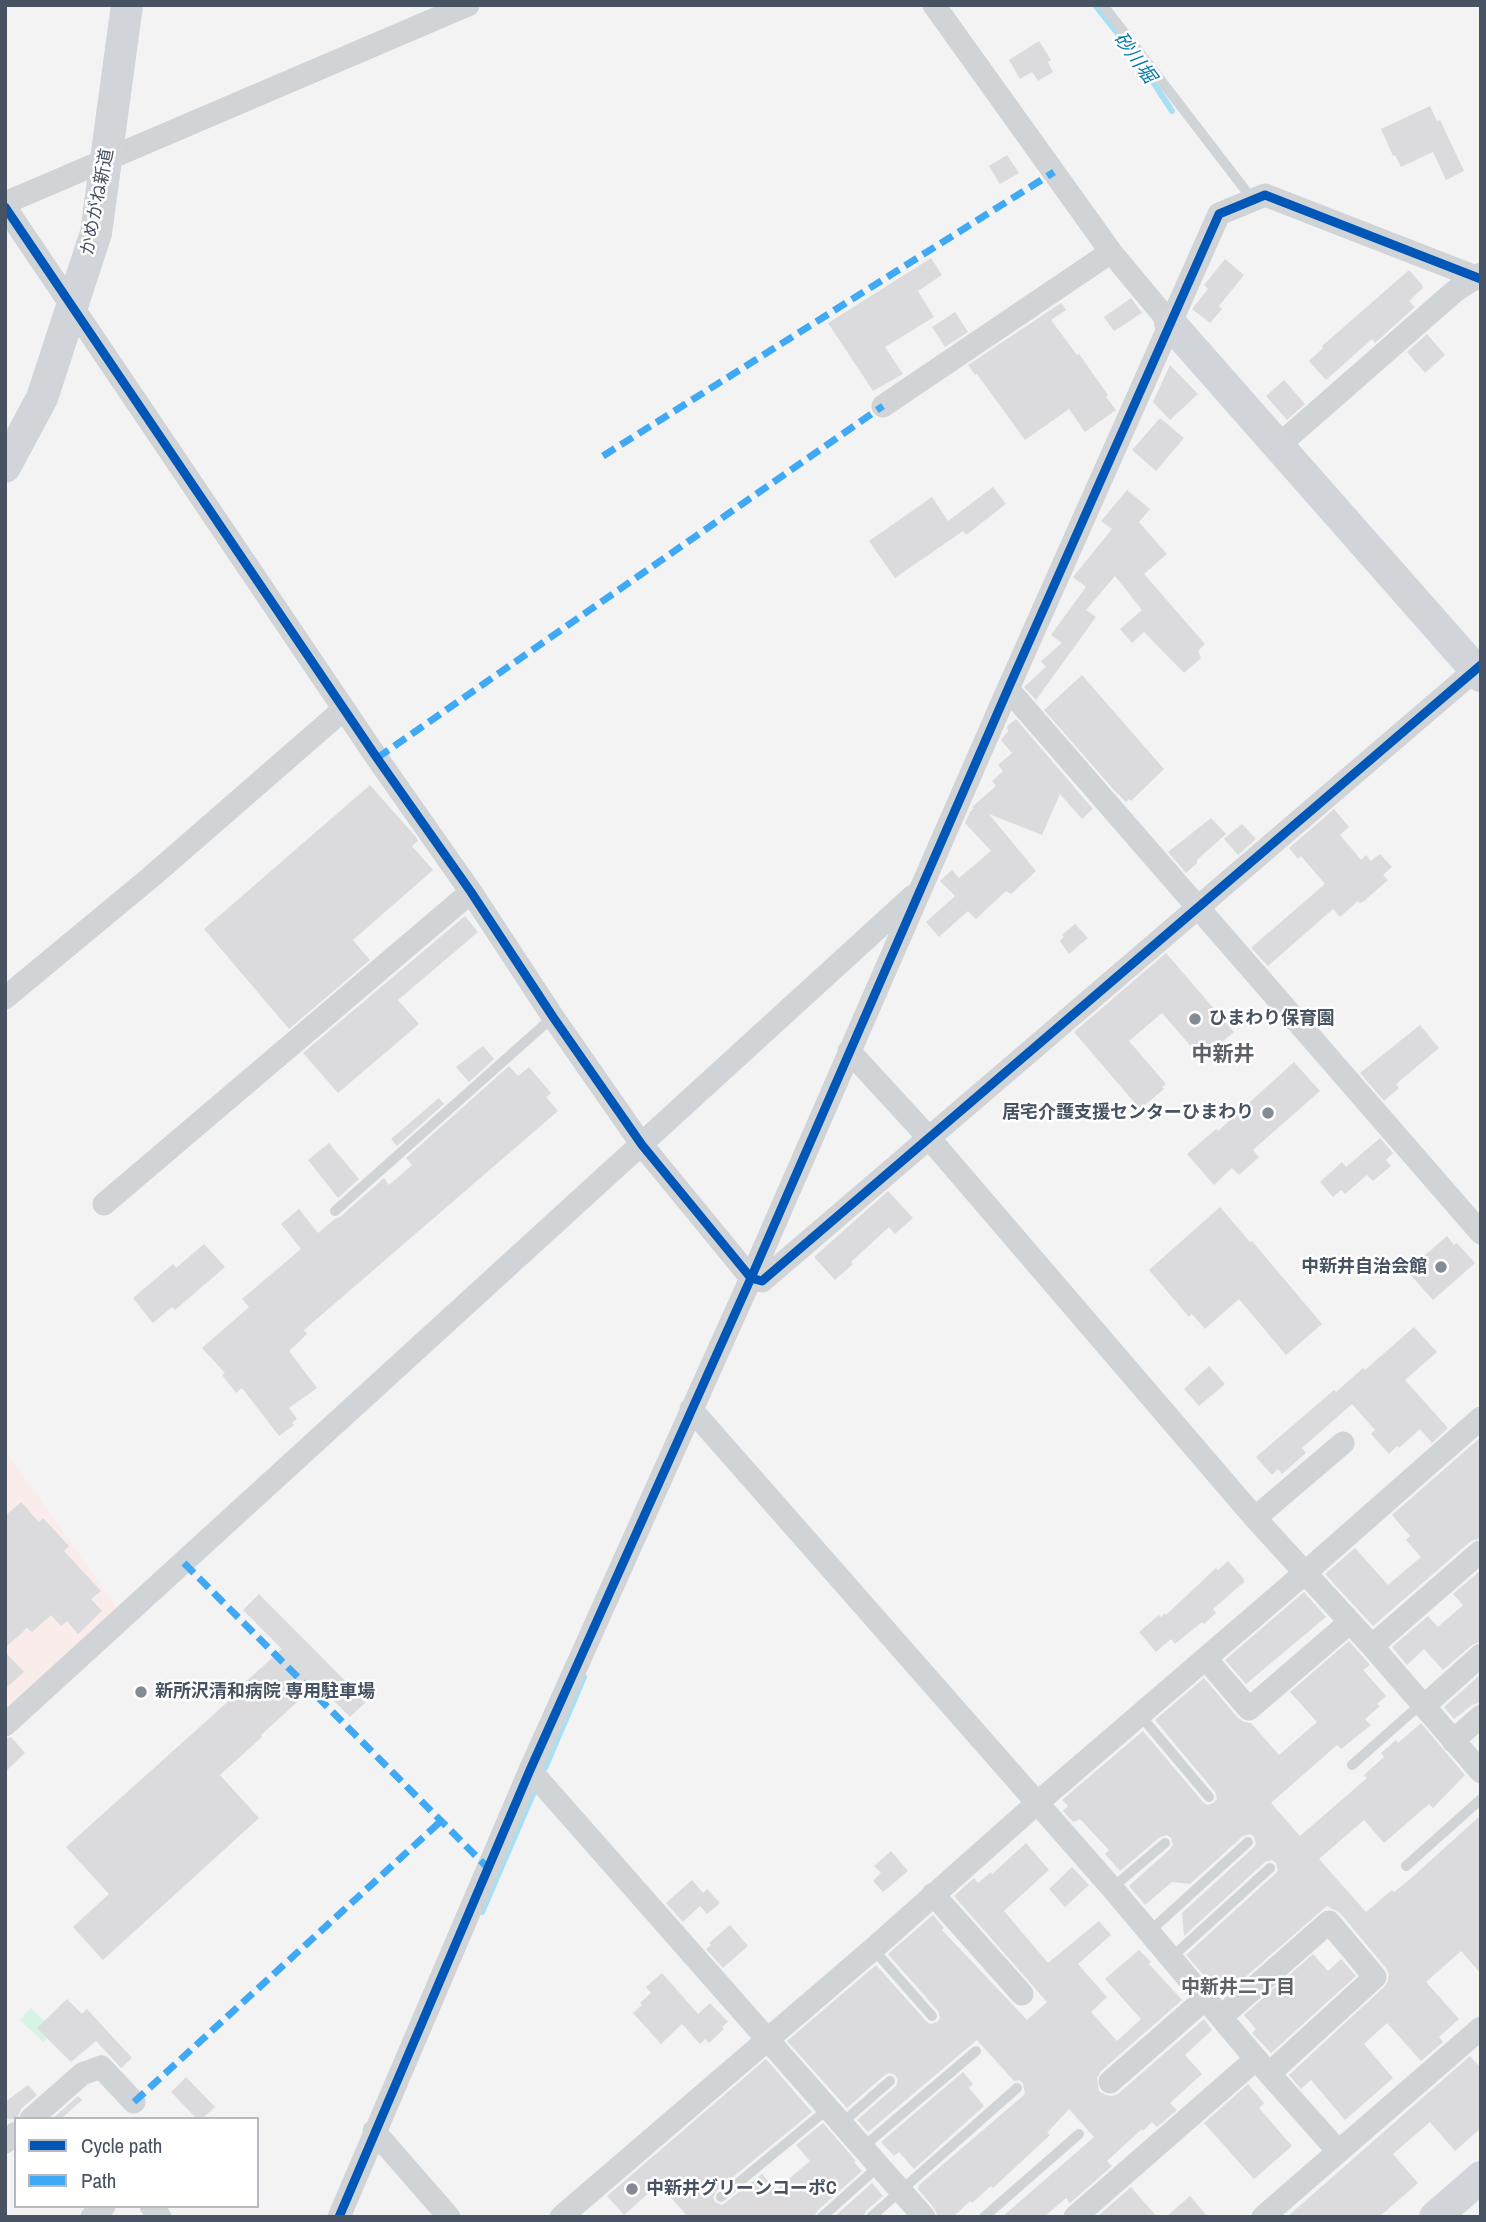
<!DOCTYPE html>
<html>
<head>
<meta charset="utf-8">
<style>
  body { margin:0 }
  #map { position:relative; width:1486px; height:2222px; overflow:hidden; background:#f4f3f3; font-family:"Archivo Narrow",sans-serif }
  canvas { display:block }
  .frame { position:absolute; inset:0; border:7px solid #475362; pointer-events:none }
  .legend { position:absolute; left:14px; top:2117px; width:245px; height:91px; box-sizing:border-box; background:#fff; border:2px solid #b5bac0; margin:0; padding:9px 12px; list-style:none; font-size:21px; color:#475362 }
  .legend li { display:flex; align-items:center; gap:14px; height:35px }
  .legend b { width:35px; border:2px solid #b5bac0 }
</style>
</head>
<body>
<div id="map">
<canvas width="1486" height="2222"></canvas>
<div class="frame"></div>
<ul class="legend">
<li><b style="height:9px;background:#0057b8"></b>Cycle path</li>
<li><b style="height:9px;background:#3fa9f5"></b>Path</li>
</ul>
</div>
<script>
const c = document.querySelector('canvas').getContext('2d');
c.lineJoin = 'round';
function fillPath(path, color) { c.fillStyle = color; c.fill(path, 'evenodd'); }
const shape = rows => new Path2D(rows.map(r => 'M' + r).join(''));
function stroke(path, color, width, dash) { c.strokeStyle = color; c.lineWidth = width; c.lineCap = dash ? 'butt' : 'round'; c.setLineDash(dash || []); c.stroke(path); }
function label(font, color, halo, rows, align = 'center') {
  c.font = font + ' "Archivo Narrow","Noto Sans JP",sans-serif'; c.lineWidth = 5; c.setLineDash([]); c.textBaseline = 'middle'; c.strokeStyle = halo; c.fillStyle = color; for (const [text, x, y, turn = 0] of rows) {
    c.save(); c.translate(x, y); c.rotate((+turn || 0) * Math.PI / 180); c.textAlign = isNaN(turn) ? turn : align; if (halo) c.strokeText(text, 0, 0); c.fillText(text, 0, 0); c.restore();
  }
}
fillPath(shape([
  [5,1450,118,1609,5,1711]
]), '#faecea');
fillPath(shape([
  [31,2008,54,2031,43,2042,20,2020]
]), '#d6f4e4');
stroke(shape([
  [1095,5,1140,62,1172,111],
  [545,1768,584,1677],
  [482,1912,536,1787]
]), '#a7dff5', 6);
fillPath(shape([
  [1039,41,1051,60,1048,62,1053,72,1038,81,1032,72,1020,79,1009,60],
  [1430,106,1437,121,1440,120,1464,171,1446,180,1433,152,1401,167,1395,155,1393,156,1381,129],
  [1007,155,1019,173,1000,184,989,166],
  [931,258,942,275,918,291,934,317,885,347,903,374,873,391,828,323],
  [1225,259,1244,275,1219,306,1222,309,1210,323,1192,309,1208,289,1204,285],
  [1409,270,1422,285,1423,288,1409,301,1415,307,1375,343,1372,339,1326,380,1309,361,1323,348,1322,346],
  [1131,298,1142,313,1114,331,1104,317],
  [1061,303,1066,310,1051,320,1077,355,1079,354,1108,395,1106,397,1116,410,1085,432,1069,409,1025,440,977,374,975,375,968,365],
  [955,312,968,332,945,347,932,327],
  [1427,334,1445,355,1425,373,1407,352],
  [1170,365,1198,394,1170,420,1153,402],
  [1284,380,1305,404,1287,420,1266,396],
  [1160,418,1184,438,1156,471,1132,450],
  [993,487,1006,504,966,535,963,531,895,578,869,541,932,497,948,521],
  [1127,490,1150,509,1139,522,1167,554,1144,574,1205,644,1198,651,1201,658,1184,673,1144,632,1132,643,1120,629,1142,610,1115,576,1086,610,1096,617,1036,700,1024,687,1046,667,1041,661,1062,643,1051,635,1086,587,1073,577,1112,529,1101,521],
  [1082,675,1164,769,1131,801,1129,799,1126,802,1114,790,1044,710],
  [1016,719,1093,809,1082,819,1060,794,1042,835,989,814,1036,871,1011,894,1006,891,976,919,968,911,939,937,926,922,955,896,940,881,952,870,959,878,991,851,965,823,970,812,974,808,972,807,996,786,992,781,1003,771,998,765,1012,753,1001,740,1008,731,1007,726],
  [370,785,416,837,418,841,412,846,433,870,353,940,370,960,289,1029,204,929],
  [1334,809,1349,827,1340,835,1361,860,1366,855,1371,861,1380,854,1392,867,1383,875,1388,880,1364,901,1360,903,1358,901,1340,917,1333,909,1268,966,1252,949,1253,946,1325,884,1301,856,1298,859,1289,848],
  [1211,818,1226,834,1197,860,1197,863,1186,873,1168,852],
  [1242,824,1256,839,1238,855,1224,839],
  [465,916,478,932,398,1000,419,1024,338,1093,303,1053],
  [1075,924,1088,938,1069,954,1060,941,1064,937,1062,935],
  [1166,953,1234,1032,1202,1059,1162,1013,1129,1041,1166,1084,1162,1087,1164,1089,1140,1109,1074,1032],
  [1420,1025,1439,1048,1396,1084,1399,1088,1384,1101,1360,1073],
  [483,1046,494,1059,469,1082,456,1067],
  [1294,1062,1320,1091,1253,1150,1259,1157,1239,1175,1232,1168,1214,1185,1187,1154,1216,1129,1218,1131],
  [509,1066,518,1076,529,1067,551,1093,546,1097,558,1111,304,1330,307,1334,289,1351,317,1388,289,1408,297,1419,292,1423,294,1425,279,1436,242,1388,236,1393,222,1375,225,1373,202,1348,249,1307,242,1299,301,1249,281,1224,299,1209,318,1233,335,1219,340,1217,384,1178,389,1185,412,1165,406,1158],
  [439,1098,444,1104,397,1146,391,1139],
  [1380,1138,1393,1153,1386,1160,1391,1166,1373,1181,1367,1175,1345,1194,1341,1190,1333,1197,1320,1182,1342,1162,1346,1167],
  [329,1143,359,1179,338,1198,308,1160],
  [888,1191,913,1218,895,1234,889,1227,851,1262,853,1264,835,1280,814,1257],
  [1220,1207,1250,1242,1252,1241,1322,1324,1286,1355,1239,1299,1205,1329,1192,1314,1189,1317,1149,1270],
  [1447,1236,1454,1245,1457,1243,1475,1263,1433,1300,1407,1271],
  [204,1244,225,1267,175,1310,172,1307,153,1323,133,1298,173,1264,176,1268],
  [1414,1327,1437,1352,1405,1380,1448,1428,1432,1443,1420,1429,1399,1448,1397,1446,1389,1454,1371,1434,1375,1430,1352,1404,1302,1448,1306,1453,1282,1474,1278,1469,1272,1475,1256,1457,1334,1390,1336,1392,1363,1368,1365,1370],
  [1209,1366,1225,1384,1199,1406,1184,1389],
  [1481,1437,1481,1538,1471,1541,1373,1626,1325,1574,1355,1548,1388,1585,1421,1557,1406,1540,1410,1536,1392,1515],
  [21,1502,39,1522,43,1518,69,1546,64,1551,101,1591,91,1599,102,1611,78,1634,67,1621,61,1626,51,1615,32,1632,27,1628,5,1648,5,1516],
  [1228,1561,1244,1579,1244,1582,1213,1609,1216,1613,1204,1624,1202,1622,1175,1644,1171,1639,1156,1652,1139,1632,1159,1615,1161,1617,1165,1613,1166,1615,1216,1568,1218,1570],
  [1481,1570,1481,1641,1472,1645,1443,1670,1424,1649,1407,1665,1392,1647,1428,1616,1438,1627,1463,1605,1453,1594],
  [1304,1592,1326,1617,1246,1684,1225,1660],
  [259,1594,366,1702,350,1717,317,1684,261,1735,262,1737,220,1775,259,1818,103,1960,73,1927,109,1894,66,1847,242,1689,240,1687,282,1649,243,1610],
  [1349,1641,1370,1665,1363,1670,1386,1696,1377,1704,1380,1706,1365,1719,1371,1725,1341,1749,1337,1745,1271,1803,1300,1836,1367,1778,1364,1775,1384,1757,1381,1753,1396,1740,1398,1743,1421,1723,1465,1775,1433,1808,1429,1804,1384,1843,1364,1820,1319,1859,1366,1912,1392,1890,1394,1892,1409,1880,1481,1815,1481,1974,1461,1951,1426,1982,1459,2019,1439,2037,1443,2042,1421,2061,1387,2023,1364,2044,1393,2078,1345,2120,1311,2080,1301,2089,1289,2075,1384,1987,1388,1981,1389,1974,1386,1968,1340,1913,1327,1906,1235,1986,1227,1977,1215,1988,1186,1955,1275,1874,1278,1870,1276,1863,1272,1860,1265,1862,1184,1936,1182,1913,1253,1848,1256,1844,1254,1837,1250,1834,1243,1836,1190,1884,1172,1882,1145,1905,1129,1886,1170,1849,1173,1845,1171,1838,1167,1835,1160,1837,1120,1871,1105,1854,1109,1850,1080,1819,1073,1822,1063,1811,1068,1806,1062,1800,1143,1731,1203,1802,1207,1805,1213,1803,1217,1799,1215,1792,1155,1720,1204,1678,1238,1718,1244,1722,1251,1723,1279,1755,1317,1722,1290,1692],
  [5,1652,24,1672,5,1689],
  [1481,1674,1481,1702,1472,1705,1454,1719,1444,1707],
  [11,1737,25,1753,5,1772,5,1739],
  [1026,1843,1049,1870,1004,1911,1048,1963,1099,1921,1111,1935,1078,1964,1107,1997,1091,2012,1117,2041,1141,2019,1105,1979,1139,1950,1151,1962,1149,1964,1182,2000,1101,2071,1097,2078,1099,2091,1106,2095,1113,2096,1119,2093,1204,2019,1212,2030,1185,2055,1202,2074,1170,2103,1177,2110,1157,2127,1152,2122,1143,2131,1142,2129,1107,2161,1112,2166,1070,2203,1066,2198,1044,2217,1002,2217,1094,2137,1069,2109,1047,2133,1050,2135,993,2188,991,2186,972,2203,970,2201,953,2217,938,2217,934,2208,918,2189,919,2185,1025,2094,1023,2083,1019,2080,1014,2081,977,2040,868,2132,857,2120,896,2086,898,2080,895,2075,889,2073,885,2075,847,2108,787,2041,876,1965,926,2021,930,2024,937,2022,940,2018,938,2011,888,1954,933,1915,944,1928,942,1930,1027,2020,1047,2002,954,1896,974,1878,978,1883,991,1872,992,1874],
  [891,1851,908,1871,883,1892,873,1881,881,1873,874,1866],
  [1072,1867,1089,1885,1065,1907,1049,1889],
  [692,1880,703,1893,707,1889,720,1903,707,1914,700,1906,683,1922,666,1903],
  [730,1925,748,1946,723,1968,706,1949,711,1945,709,1943],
  [1313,1954,1328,1971,1341,1959,1356,1976,1271,2053,1252,2033,1256,2029,1244,2015],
  [662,1973,698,2014,710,2003,728,2022,722,2027,724,2029,709,2043,705,2039,700,2044,682,2024,661,2044,633,2013,642,2005,640,2003,651,1993,646,1987],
  [67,1999,82,2014,87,2009,132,2058,121,2068,96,2041,71,2062,37,2028],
  [1470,2056,1481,2068,1481,2128,1455,2151,1430,2122,1393,2154,1418,2183,1379,2217,1287,2217],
  [766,2059,812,2112,716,2191,713,2198,715,2202,722,2205,725,2203,762,2174,776,2190,810,2161,796,2145,823,2123,856,2161,854,2162,862,2171,817,2211,814,2217,688,2217,659,2184,624,2215,607,2196],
  [963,2072,973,2084,969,2088,984,2106,914,2169,899,2152,894,2156,881,2142],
  [186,2077,215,2107,202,2119,197,2119,171,2092],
  [1248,2084,1264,2103,1259,2108,1292,2146,1254,2179,1204,2123],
  [28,2085,37,2095,21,2109,17,2119,5,2119,5,2102],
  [78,2096,82,2100,61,2119,52,2119],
  [872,2183,883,2196,866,2211,863,2217,834,2217],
  [1131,2187,1157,2217,1097,2217],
  [1190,2196,1208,2217,1166,2217]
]), '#dbdbdd');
stroke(shape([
  [1103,5,1253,200],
  [335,1211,553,1017],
  [1140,1715,1209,1797],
  [1352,1765,1421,1704],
  [1406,1866,1481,1799],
  [1112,1888,1165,1843],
  [1149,1932,1248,1842],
  [873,1949,932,2016],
  [1171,1958,1270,1868],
  [842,2123,890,2081],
  [863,2147,976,2051],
  [721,2197,829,2108],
  [822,2217,880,2165],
  [871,2217,1017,2088],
  [984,2217,1079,2134]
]), '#d1d4d7', 10);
stroke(shape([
  [934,5,1111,252,1170,323],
  [5,203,468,5],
  [5,207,377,758,471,892,553,1017,642,1145,751,1278,762,1281,1481,665],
  [883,406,1111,252],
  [1278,446,1455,291,1481,274],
  [1008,689,1481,1233],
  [5,998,151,877,344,709],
  [849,1051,929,1138,1255,1518,1372,1646,1481,1772],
  [104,1204,471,892],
  [691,1409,1112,1888,1256,2059,1338,2151],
  [1255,1518,1343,1443],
  [1372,1646,1480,1552],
  [1206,1659,1249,1709,1350,1622],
  [1424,1706,1481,1655],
  [5,1725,913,896],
  [1453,1741,1481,1716],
  [530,1770,924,2217],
  [933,1894,1022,1994],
  [1221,2017,1329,1922,1375,1977,1270,2073],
  [1110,2082,1206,1998],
  [31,2119,82,2074,101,2067,134,2102],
  [374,2131,449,2217],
  [5,2142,16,2133],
  [151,2206,160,2217],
  [92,2217,104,2206],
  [339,2217,530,1770,751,1278,1008,689,1219,214,1265,195,1481,279],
  [561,2217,873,1949,1036,1804,1306,1572,1481,1418],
  [1075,2217,1256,2059],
  [1263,2217,1481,2028]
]), '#d1d4d7', 23);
stroke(shape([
  [1170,323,1481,676],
  [5,467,42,398,96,233,127,5],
  [1435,2217,1481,2177]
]), '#d1d4d8', 32);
stroke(shape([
  [603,456,1054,172],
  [377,758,883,406],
  [184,1563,488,1868],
  [134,2102,441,1821]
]), '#3fa9f5', 7, [14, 7]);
stroke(shape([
  [5,207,377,758,471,892,553,1017,642,1145,751,1278,762,1281,1481,665],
  [339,2217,530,1770,751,1278,1008,689,1219,214,1265,195,1481,279]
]), '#0057b8', 9);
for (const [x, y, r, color] of [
  [1195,1019,7,"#848b95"],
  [1268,1113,7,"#848b95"],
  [1441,1267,7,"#848b95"],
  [141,1692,7,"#848b95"],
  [632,2189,7,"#848b95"]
]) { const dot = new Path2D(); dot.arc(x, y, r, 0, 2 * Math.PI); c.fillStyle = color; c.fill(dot); stroke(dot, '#fff', 2.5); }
label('18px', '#475362', '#fff', [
  ["かめがね新道",98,202,-79]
]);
label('bold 18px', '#475362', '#fff', [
  ["ひまわり保育園",1209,1019],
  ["居宅介護支援センターひまわり",1254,1113,"right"],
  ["中新井自治会館",1427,1267,"right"],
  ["新所沢清和病院 専用駐車場",155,1692],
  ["中新井グリーンコーポC",646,2189]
], 'left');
label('italic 19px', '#027aab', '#fff', [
  ["砂川堀",1134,58,54]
]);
label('bold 19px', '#5d6168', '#fff', [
  ["中新井二丁目",1238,1988]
]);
label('bold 21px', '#5d6168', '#fff', [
  ["中新井",1223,1055]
]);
</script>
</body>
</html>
